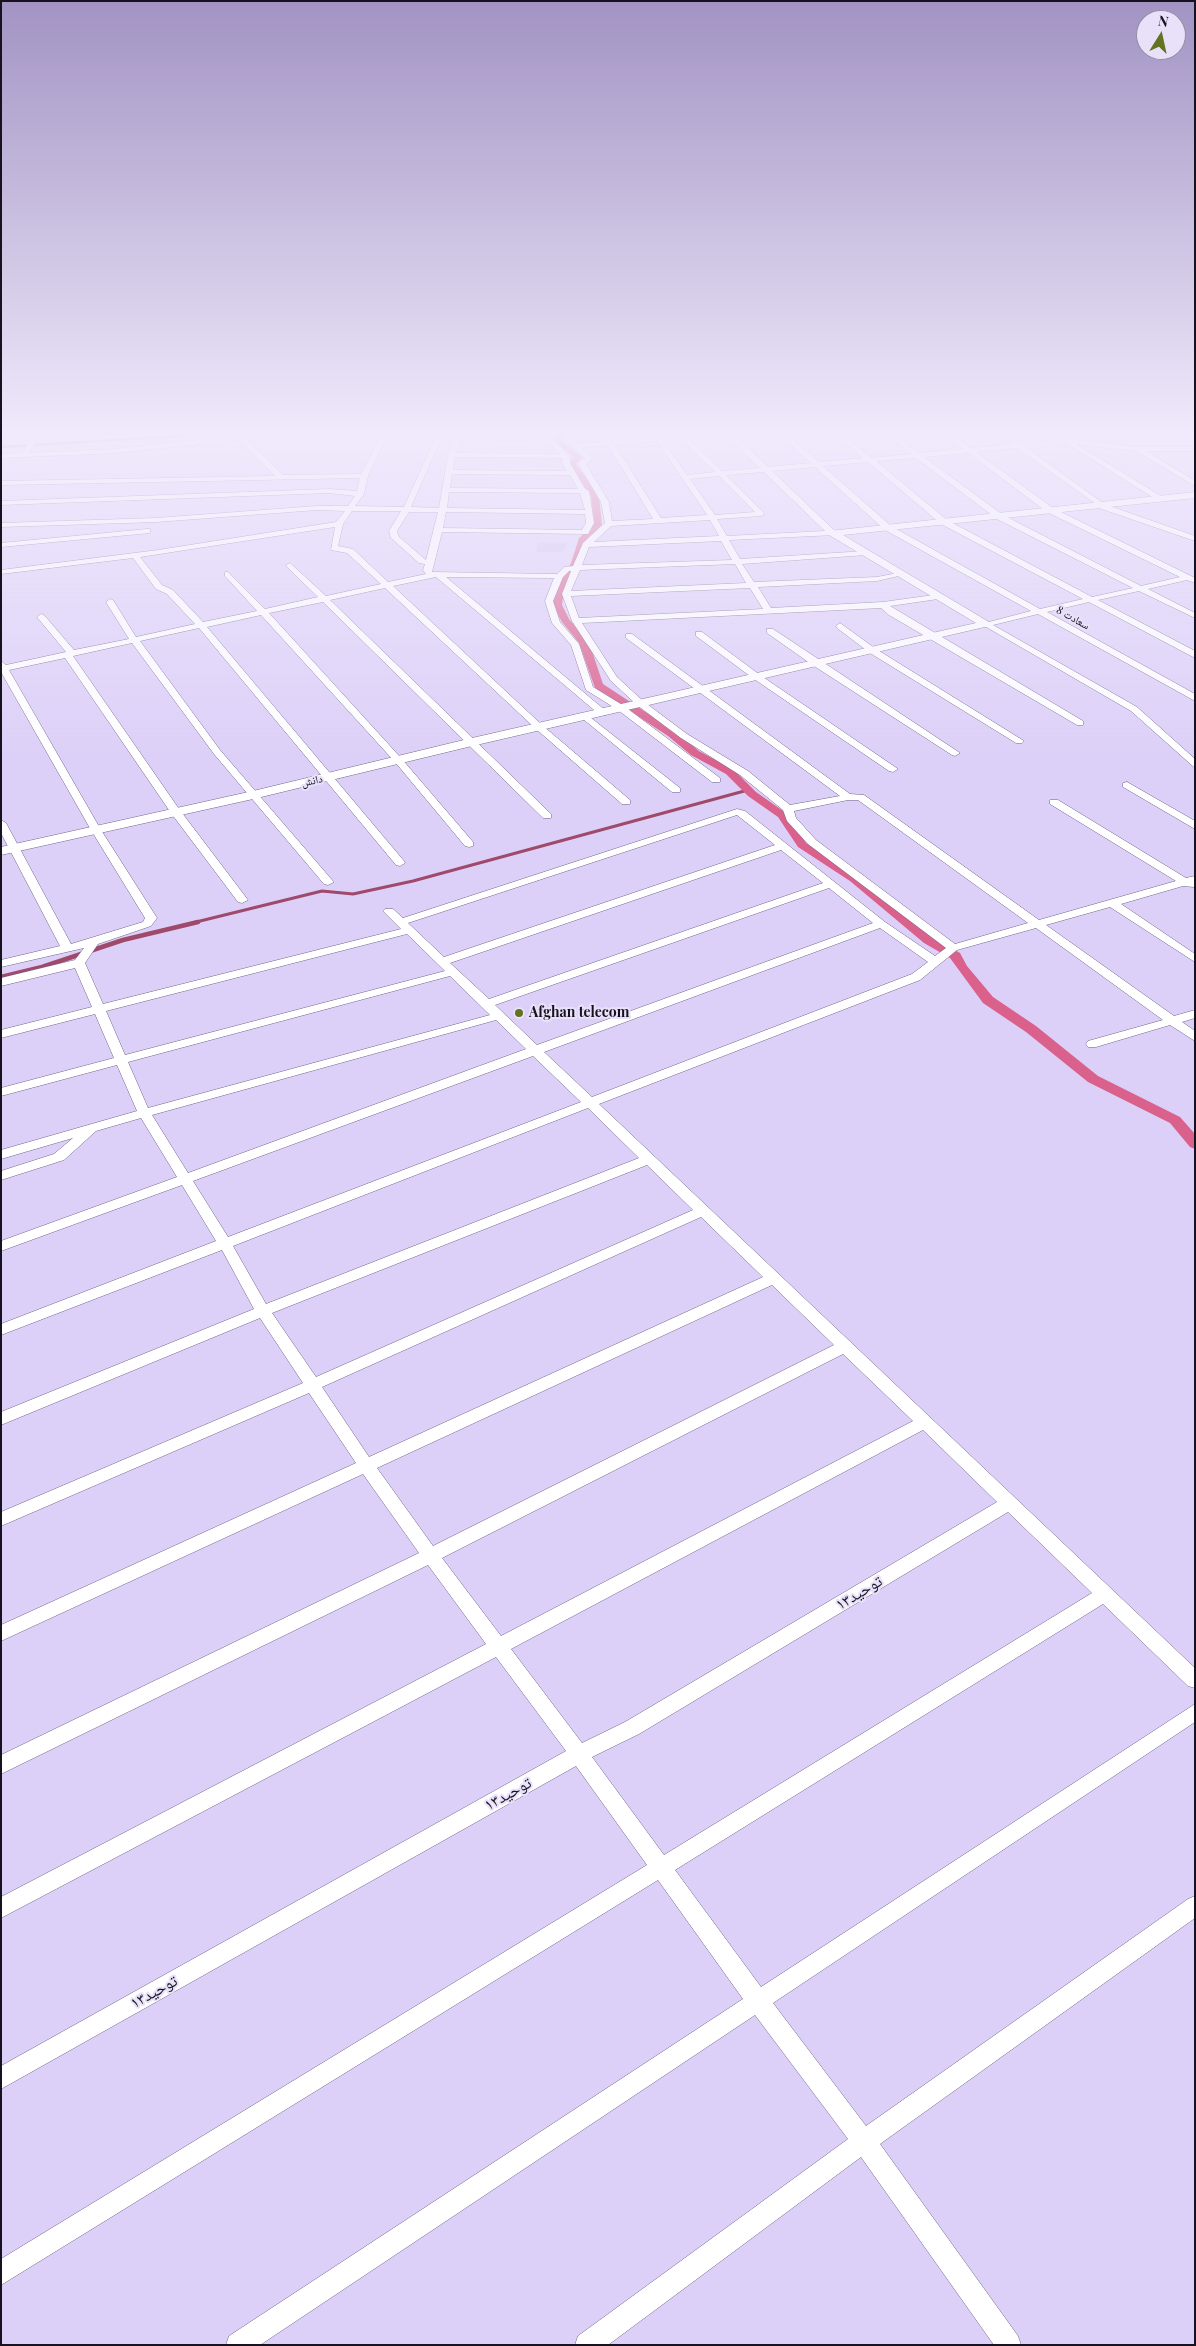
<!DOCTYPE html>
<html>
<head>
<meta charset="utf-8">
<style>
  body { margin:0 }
  #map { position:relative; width:1196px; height:2346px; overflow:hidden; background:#ddd0f8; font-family:"Playfair Display",serif }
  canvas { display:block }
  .frame { position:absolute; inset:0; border:2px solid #16121f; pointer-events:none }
  .north { position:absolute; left:1136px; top:10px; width:50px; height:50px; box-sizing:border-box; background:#e8e1f9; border:1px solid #948ea2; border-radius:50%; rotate:10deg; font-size:14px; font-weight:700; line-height:20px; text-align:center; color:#16121f }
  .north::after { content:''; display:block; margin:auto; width:18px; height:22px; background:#637321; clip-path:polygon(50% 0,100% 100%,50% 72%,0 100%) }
</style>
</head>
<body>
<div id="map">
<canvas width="1196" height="2346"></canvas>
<div class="frame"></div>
<div class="north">N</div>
</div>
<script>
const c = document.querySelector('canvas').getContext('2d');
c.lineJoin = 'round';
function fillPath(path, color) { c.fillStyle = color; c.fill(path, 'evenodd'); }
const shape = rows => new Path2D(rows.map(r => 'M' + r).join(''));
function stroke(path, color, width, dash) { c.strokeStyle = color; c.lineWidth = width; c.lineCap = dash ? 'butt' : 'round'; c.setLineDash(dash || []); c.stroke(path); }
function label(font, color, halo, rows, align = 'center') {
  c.font = font + ' "Playfair Display","Noto Naskh Arabic",serif'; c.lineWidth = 4; c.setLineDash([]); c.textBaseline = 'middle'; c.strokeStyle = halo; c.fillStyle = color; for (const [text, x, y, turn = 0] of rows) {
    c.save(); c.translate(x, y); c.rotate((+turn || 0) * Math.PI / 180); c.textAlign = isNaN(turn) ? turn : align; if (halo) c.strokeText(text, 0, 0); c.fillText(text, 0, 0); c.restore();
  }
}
fillPath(shape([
  [538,542,567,543,563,552,536,552]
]), '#d2c3f2');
stroke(shape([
  [1,447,249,432]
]), '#9f496b', 2.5);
stroke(shape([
  [192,923,322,891,353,894,413,881,748,790]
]), '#9f496b', 3);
stroke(shape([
  [1,977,42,967,123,940,198,922]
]), '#9f496b', 4.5);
fillPath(shape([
  [560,432,569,432,562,436,564,443,582,457,576,464,599,496,602,525,587,539,579,563,564,591,562,605,569,619,589,642,603,684,676,732,699,751,734,770,756,792,786,813,806,843,858,875,932,937,960,953,967,966,993,997,1036,1026,1098,1076,1180,1117,1195,1134,1195,1149,1190,1147,1170,1123,1088,1082,1026,1032,983,1003,950,958,924,943,850,881,798,847,778,817,748,796,726,774,691,755,668,736,595,688,579,643,562,622,552,605,554,591,571,563,579,538,594,524,591,496,568,464,574,457,556,444,554,435,560,432]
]), '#da618c');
const minor = shape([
  [35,432,41,432,29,453,114,449,272,432,289,432,286,434,247,439,283,475,361,474,383,432,389,432,368,476,364,494,355,506,404,507,438,432,444,432,411,507,439,508,448,455,456,432,462,432,461,435,547,437,550,432,556,432,553,439,570,456,570,463,585,489,589,491,594,523,588,534,442,532,432,572,557,574,564,567,573,566,583,543,605,523,601,502,578,463,585,458,565,440,572,432,579,432,572,440,577,444,604,442,600,432,606,432,611,441,652,437,647,432,654,432,659,437,677,435,675,432,682,432,685,435,731,432,768,467,811,463,777,432,784,432,819,462,863,458,833,432,840,432,871,458,911,454,883,432,890,432,919,453,963,449,942,432,949,432,971,448,1013,444,1009,439,1012,437,1104,504,1195,536,1195,541,1096,507,1096,504,1017,448,976,452,1053,508,1195,578,1195,583,1187,580,1148,589,1195,613,1195,618,1139,591,1098,600,1195,651,1195,658,1089,602,1047,612,1195,694,1195,701,1038,614,993,625,1137,707,1195,759,1195,768,1131,711,981,624,1031,611,885,530,815,467,772,471,835,531,835,535,729,540,740,559,866,551,870,553,866,555,742,564,754,582,877,577,903,572,907,574,877,581,758,587,771,608,883,602,941,594,942,596,938,599,890,606,1083,721,1083,725,1077,725,889,615,881,608,582,623,617,677,643,701,687,734,748,771,790,805,840,796,626,638,626,634,632,634,850,794,864,795,1039,920,1176,881,1050,804,1050,800,1058,800,1186,878,1195,876,1194,887,1183,886,1121,904,1195,954,1195,962,1110,907,1046,925,1174,1016,1195,1010,1195,1018,1182,1022,1195,1031,1195,1041,1170,1025,1096,1047,1088,1047,1086,1044,1088,1041,1163,1020,1036,928,957,950,920,980,599,1104,1195,1668,1195,1688,1188,1686,1103,1604,675,1870,761,1987,1195,1704,1195,1722,773,2003,866,2126,1188,1899,1195,1896,1195,1918,880,2144,1018,2336,1021,2345,994,2345,861,2157,608,2345,575,2345,578,2336,848,2139,755,2015,260,2345,226,2345,229,2336,743,1999,658,1880,1,2285,1,2259,647,1865,576,1766,1,2089,1,2066,566,1751,496,1657,1,1918,1,1897,486,1644,428,1565,1,1774,1,1755,419,1553,363,1474,1,1641,1,1625,356,1463,309,1393,1,1526,1,1512,303,1383,260,1318,1,1425,1,1412,254,1309,222,1250,1,1335,1,1324,216,1241,182,1185,1,1251,1,1241,177,1177,141,1118,96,1131,64,1160,1,1180,1,1171,54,1154,73,1138,1,1159,1,1150,137,1111,117,1065,1,1096,1,1088,114,1058,95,1014,1,1038,1,1030,92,1007,75,968,1,986,1,978,75,960,84,948,1,967,1,960,60,946,1,833,1,820,6,823,71,944,143,922,145,918,91,830,1,672,1,661,6,665,66,652,37,617,41,614,44,615,74,650,129,639,106,602,110,599,113,600,136,637,195,624,167,594,156,589,133,558,1,574,1,570,158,550,336,522,345,511,317,510,156,522,1,527,1,523,156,518,317,506,348,506,355,496,329,493,1,505,1,501,329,489,357,491,360,478,1,485,1,481,275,476,240,440,114,453,1,458,1,454,22,453,35,432],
  [726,435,760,468,722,471,688,438,726,435],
  [460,439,547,441,560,454,456,453,460,439],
  [681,439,715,472,687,475,663,441,681,439],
  [656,441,657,441,707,515,661,518,615,445,656,441],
  [608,445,653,519,612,521,609,502,586,464,593,458,581,448,608,445],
  [968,453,1047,512,1180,577,1141,586,1003,515,924,457,968,453],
  [455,457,562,458,562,463,567,471,453,470,455,457],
  [916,458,997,519,1133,588,1092,597,947,520,876,461,916,458],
  [868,462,941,524,1083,599,1040,609,891,526,823,466,868,462],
  [764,472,825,531,727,536,717,519,761,516,765,514,726,475,764,472],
  [452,474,570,475,578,489,450,488,452,474],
  [719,476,755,512,715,515,690,479,719,476],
  [449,492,580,493,585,510,447,508,449,492],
  [352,511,401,511,389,531,391,538,419,563,425,564,423,570,426,574,388,582,353,549,338,546,343,524,352,511],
  [409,512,438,512,426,560,399,537,397,531,409,512],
  [446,512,585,514,586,523,582,530,443,528,446,512],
  [710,520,719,536,594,542,611,526,710,520],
  [335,527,331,550,347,553,381,584,326,596,290,563,286,565,287,567,318,597,265,609,228,572,225,572,225,576,257,611,203,622,173,590,162,585,140,557,335,527],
  [721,541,732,560,582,565,589,547,721,541],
  [735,564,746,583,571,591,580,570,735,564],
  [569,571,571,571,562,594,572,621,611,681,637,705,681,738,740,775,783,810,787,821,808,844,946,948,935,956,885,922,745,811,737,809,403,918,393,909,385,909,383,911,401,929,103,1004,85,963,98,944,151,926,157,918,101,830,9,670,65,658,171,813,238,902,242,903,248,900,179,809,73,656,132,643,214,754,324,884,328,885,334,882,332,880,220,750,140,641,199,628,396,865,400,866,405,863,404,861,207,627,261,615,395,762,465,846,469,847,473,846,473,842,401,758,269,613,323,602,543,818,551,818,551,814,330,600,385,588,536,729,622,804,630,804,630,800,542,725,393,586,436,577,600,715,606,715,606,711,446,577,554,578,545,601,552,623,571,645,586,690,618,710,712,782,720,782,720,778,624,706,593,687,579,644,560,622,553,601,563,577,569,571],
  [750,588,763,609,579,618,571,596,750,588],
  [848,800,858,800,1028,923,955,944,816,840,796,818,794,811,848,800],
  [737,815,775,845,444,957,408,923,737,815],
  [781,850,823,883,489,999,450,963,781,850],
  [829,888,873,923,537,1045,495,1005,829,888],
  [880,928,928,962,912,974,592,1097,544,1052,880,928],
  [407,934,445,971,125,1055,106,1011,407,934],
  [450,976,490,1015,148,1108,128,1062,450,976],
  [496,1020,526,1049,188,1173,152,1115,496,1020],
  [533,1056,581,1102,228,1237,193,1181,533,1056],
  [588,1108,639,1158,266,1304,233,1246,588,1108],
  [647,1165,693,1210,316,1377,272,1313,647,1165],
  [701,1217,763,1277,369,1457,322,1387,701,1217],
  [772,1285,834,1345,433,1546,377,1468,772,1285],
  [843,1354,913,1421,501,1636,442,1558,843,1354],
  [923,1430,997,1502,625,1722,582,1743,511,1649,923,1430],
  [1008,1512,1092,1593,664,1855,592,1757,639,1734,1008,1512],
  [985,432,1003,432,1138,447,1195,447,1195,451,1146,451,1195,481,1195,486,1136,451,1076,444,1164,498,1157,500,1069,445,1068,443,988,434,985,432],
  [147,529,150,529,150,533,1,547,1,543,147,529],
  [840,623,876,649,1024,741,1022,743,1016,743,870,653,837,628,836,626,840,623],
  [767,629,773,629,960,753,955,756,952,755,814,666,767,633,767,629],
  [696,632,702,632,760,675,898,769,893,772,889,771,754,679,696,636,696,632],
  [586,714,680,788,680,792,672,792,583,719,583,715,586,714],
  [1127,782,1195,821,1195,829,1123,787,1123,783,1127,782]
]);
const major = shape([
  [1195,492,1195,498,843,535,989,622,989,626,472,746,253,799,1,855,1,847,253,791,472,738,976,623,829,535,829,531,1195,492]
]);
stroke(minor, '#716588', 1);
stroke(major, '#716588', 1);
fillPath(minor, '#fff');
fillPath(major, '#fff');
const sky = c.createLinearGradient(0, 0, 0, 760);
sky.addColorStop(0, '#a293c3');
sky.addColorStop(0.57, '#f0eafc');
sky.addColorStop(1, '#f0eafc00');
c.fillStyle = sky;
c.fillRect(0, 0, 1196, 760);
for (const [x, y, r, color] of [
  [519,1013,5,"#637321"]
]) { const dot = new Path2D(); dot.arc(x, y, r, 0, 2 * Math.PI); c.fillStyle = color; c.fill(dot); stroke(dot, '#e8e1f9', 2); }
label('11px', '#16121f', '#e8e1f9', [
  ["سعادت 8",1073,618,29],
  ["دانش",312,781,-13]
]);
label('bold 14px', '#16121f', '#e8e1f9', [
  ["Afghan telecom",529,1013]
], 'left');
label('16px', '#16121f', '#e8e1f9', [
  ["توحید۱۳",859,1593,-31],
  ["توحید۱۳",508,1794,-29],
  ["توحید۱۳",154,1992,-29]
]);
</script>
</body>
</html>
